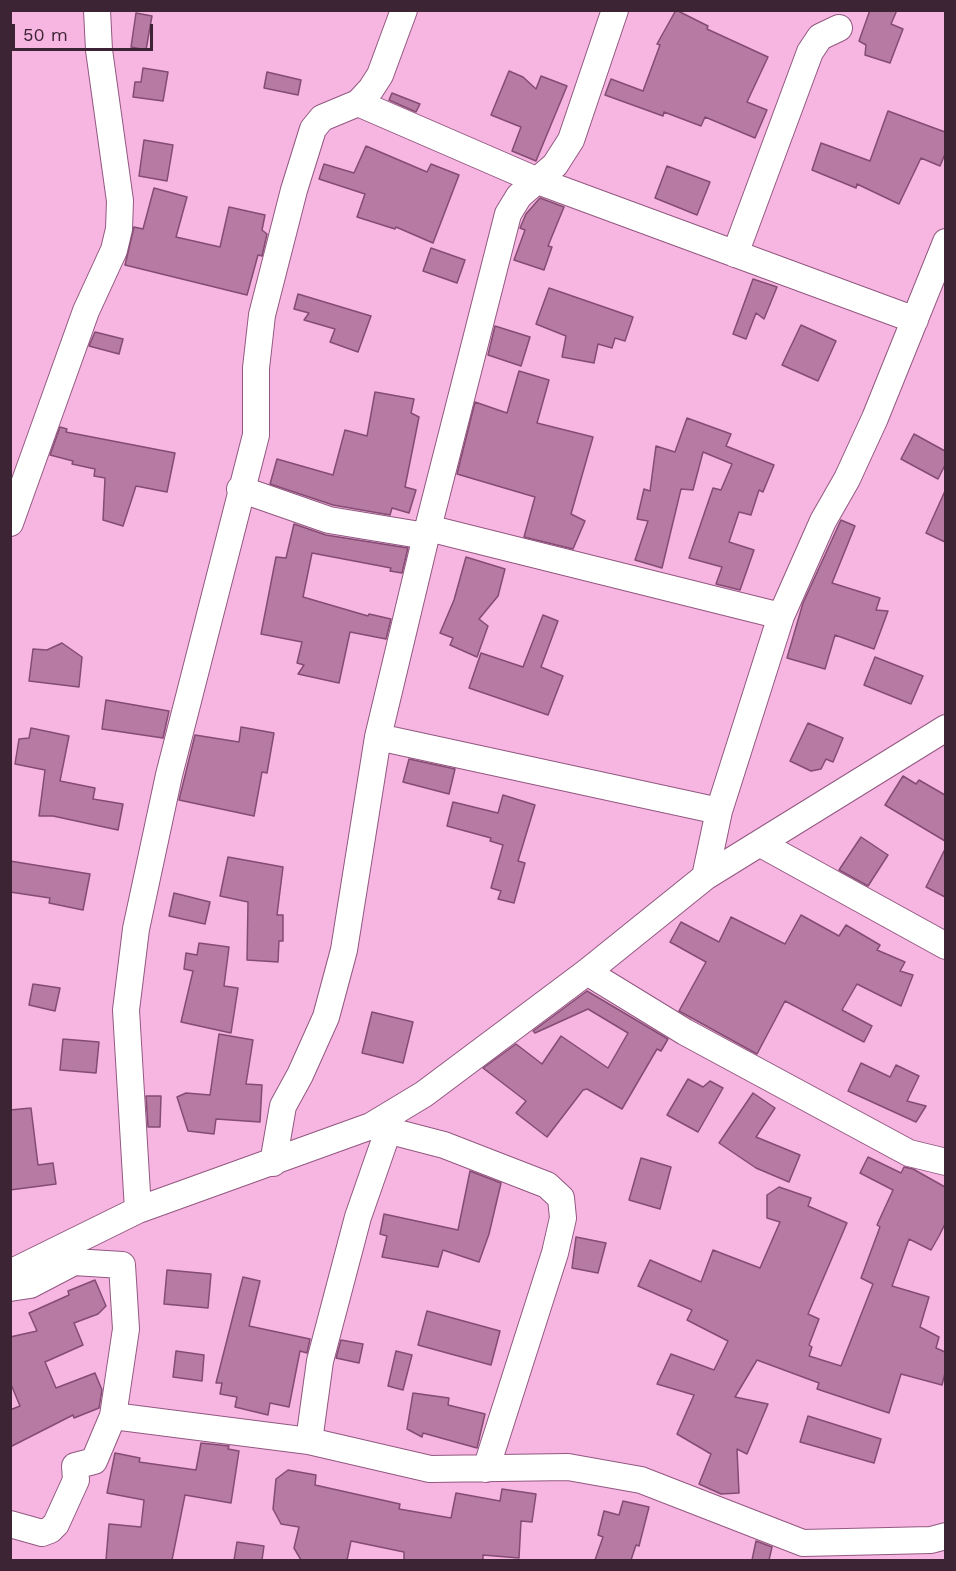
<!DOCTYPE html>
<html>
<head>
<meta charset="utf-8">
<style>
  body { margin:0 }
  #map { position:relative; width:956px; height:1571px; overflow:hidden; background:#f7b6e2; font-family:"Work Sans",sans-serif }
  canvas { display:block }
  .frame { position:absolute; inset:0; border:12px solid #3d2435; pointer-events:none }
  .scale { position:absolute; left:12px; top:24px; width:141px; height:27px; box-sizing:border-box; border:3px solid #3d2435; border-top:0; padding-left:8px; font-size:18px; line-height:21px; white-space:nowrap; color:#3d2435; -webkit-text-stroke:4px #f7b6e2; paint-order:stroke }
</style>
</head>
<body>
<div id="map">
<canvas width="956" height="1571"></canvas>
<div class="frame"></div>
<div class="scale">50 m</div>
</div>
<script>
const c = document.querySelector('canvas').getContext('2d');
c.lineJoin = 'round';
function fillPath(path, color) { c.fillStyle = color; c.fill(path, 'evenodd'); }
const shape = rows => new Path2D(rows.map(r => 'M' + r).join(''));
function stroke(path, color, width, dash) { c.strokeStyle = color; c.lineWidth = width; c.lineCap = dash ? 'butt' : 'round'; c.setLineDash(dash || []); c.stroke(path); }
const building = shape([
  [676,10,708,26,707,29,768,57,747,102,767,110,755,138,705,117,701,126,664,112,663,116,605,95,611,79,643,91,660,45,657,44,676,10],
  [870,10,897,10,891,24,903,29,890,63,865,55,866,45,859,41,870,10],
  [136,13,152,16,146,50,131,47,136,13],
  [143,68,168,72,163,101,133,97,135,82,141,82,143,68],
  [509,71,523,77,536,89,541,76,567,86,536,161,512,151,521,127,491,115,509,71],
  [267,72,301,80,298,95,264,88,267,72],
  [392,93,420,104,416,112,389,100,392,93],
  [888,111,945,132,945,154,940,166,921,158,899,204,857,184,856,188,812,170,821,143,870,161,888,111],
  [144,140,173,145,167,181,139,176,144,140],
  [366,146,427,172,431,164,459,175,433,243,396,227,395,229,357,217,365,194,319,179,324,164,354,173,366,146],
  [667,166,710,182,697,215,655,198,667,166],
  [154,188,187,197,176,237,220,247,229,207,265,215,262,230,267,234,262,256,258,255,247,295,125,265,134,227,143,229,154,188],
  [540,198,564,207,548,246,552,247,544,270,514,260,525,230,520,228,526,214,540,198],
  [431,248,465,260,457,283,423,271,431,248],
  [753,279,777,287,764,319,756,313,746,339,733,334,753,279],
  [549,288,633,317,625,341,615,338,612,348,598,344,594,363,562,357,566,336,536,324,549,288],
  [298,294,371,316,358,352,330,342,335,329,304,320,309,313,294,309,298,294],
  [801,325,836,341,818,381,782,365,801,325],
  [495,326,530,337,521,366,488,355,495,326],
  [95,332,123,339,119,354,89,346,95,332],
  [519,371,549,380,537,423,593,437,571,514,585,521,573,549,524,537,535,497,457,474,475,402,507,413,519,371],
  [375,392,414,399,411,413,419,417,405,487,416,490,409,513,392,508,390,515,333,505,270,484,277,459,333,475,345,430,367,436,375,392],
  [687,418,731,434,726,446,774,465,763,492,759,490,751,515,739,512,729,542,754,550,740,590,716,584,722,567,689,558,713,488,721,490,732,464,703,452,693,490,681,489,662,568,635,560,648,521,637,519,644,489,650,491,656,446,675,452,687,418],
  [60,427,67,429,66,432,175,453,167,492,136,486,123,526,103,520,105,478,94,476,95,469,72,464,73,461,50,455,60,427],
  [914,434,945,451,945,465,938,479,901,459,914,434],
  [945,491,945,542,926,533,945,491],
  [841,520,855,526,832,583,880,598,876,610,888,611,874,649,835,635,825,669,787,658,803,603,841,520],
  [294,524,326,535,408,548,402,573,390,571,391,568,312,553,303,597,368,616,369,614,391,619,386,639,350,632,339,683,298,674,304,665,297,663,302,642,261,634,276,557,286,558,294,524],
  [466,557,505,569,498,596,479,619,488,626,477,657,450,645,453,638,440,633,454,600,466,557],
  [543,615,558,621,541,667,563,676,548,715,469,688,481,653,523,667,543,615],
  [62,643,82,657,79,687,29,681,33,649,47,650,62,643],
  [875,657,923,676,911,704,864,685,875,657],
  [106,700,169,711,163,738,102,729,106,700],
  [808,723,843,738,833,762,826,759,821,769,811,771,790,761,808,723],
  [241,727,274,733,267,773,262,772,254,816,179,800,195,735,239,742,241,727],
  [31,728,69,736,60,781,95,788,93,799,123,804,118,830,53,816,39,816,45,770,15,764,19,739,29,738,31,728],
  [409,759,455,769,449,794,403,782,409,759],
  [903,776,916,784,919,780,945,795,945,841,885,805,903,776],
  [503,795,535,805,518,861,525,863,514,903,498,899,501,891,491,888,503,845,490,841,491,838,447,826,453,802,498,813,503,795],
  [861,837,888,855,868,886,839,870,861,837],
  [945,849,945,897,926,887,945,849],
  [228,857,283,867,277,915,283,915,283,941,279,941,278,962,247,960,248,902,220,896,228,857],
  [10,861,90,874,83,910,49,903,50,898,10,892,10,861],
  [174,893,210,902,205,924,169,916,174,893],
  [801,915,839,936,846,925,880,945,877,950,905,962,900,971,913,975,901,1006,857,984,842,1010,872,1026,864,1042,785,1001,757,1054,679,1011,706,962,670,942,681,922,719,942,731,917,785,944,801,915],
  [199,943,229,947,224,986,238,988,231,1033,181,1022,193,971,184,969,186,953,197,955,199,943],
  [33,984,60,988,55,1011,29,1005,33,984],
  [587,991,668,1039,661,1051,657,1049,622,1109,587,1089,583,1090,547,1137,516,1113,526,1101,483,1068,516,1044,542,1064,561,1036,608,1068,628,1033,588,1009,535,1033,533,1031,587,991],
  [372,1012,413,1022,403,1063,362,1053,372,1012],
  [219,1034,253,1040,246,1084,262,1085,260,1122,216,1119,214,1134,188,1131,177,1097,186,1093,210,1095,219,1034],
  [63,1039,99,1042,96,1073,60,1070,63,1039],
  [861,1063,890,1077,896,1065,919,1076,907,1101,926,1106,916,1122,848,1091,861,1063],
  [688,1079,703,1087,710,1081,723,1088,698,1132,667,1115,688,1079],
  [753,1093,775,1108,756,1137,800,1155,789,1182,756,1168,719,1143,753,1093],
  [146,1096,161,1096,160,1127,148,1127,146,1096],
  [31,1108,38,1165,53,1163,56,1184,10,1190,10,1110,31,1108],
  [868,1157,901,1173,904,1167,913,1169,945,1187,945,1224,939,1236,931,1250,909,1239,892,1286,929,1297,920,1327,939,1337,936,1348,945,1352,945,1373,942,1385,901,1374,889,1413,817,1389,819,1383,757,1360,735,1397,768,1404,747,1454,737,1449,739,1493,721,1494,699,1484,711,1454,677,1434,694,1395,657,1384,671,1354,714,1370,728,1341,687,1320,692,1310,638,1286,650,1260,701,1282,713,1250,760,1268,780,1222,767,1218,767,1195,779,1187,811,1198,808,1206,847,1223,808,1314,819,1319,809,1345,812,1347,809,1356,841,1366,873,1284,861,1278,880,1227,877,1225,893,1190,860,1173,868,1157],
  [641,1158,671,1167,660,1209,629,1200,641,1158],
  [470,1171,501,1183,489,1234,479,1262,443,1250,438,1267,382,1257,387,1236,380,1234,384,1214,458,1230,470,1171],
  [576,1237,606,1243,598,1273,572,1268,576,1237],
  [167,1270,211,1274,208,1308,164,1304,167,1270],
  [243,1277,260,1281,249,1326,310,1339,307,1353,300,1351,289,1407,270,1403,268,1415,235,1407,237,1397,220,1394,222,1383,216,1383,243,1277],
  [95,1280,106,1306,98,1314,74,1323,83,1345,45,1362,56,1388,95,1373,102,1390,99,1408,74,1418,73,1415,10,1447,10,1410,20,1406,10,1382,10,1337,37,1331,29,1313,69,1295,68,1291,95,1280],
  [427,1311,500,1331,491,1365,418,1345,427,1311],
  [341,1340,363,1344,359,1363,336,1358,341,1340],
  [176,1351,204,1355,202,1381,173,1377,176,1351],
  [396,1351,412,1355,403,1390,388,1386,396,1351],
  [413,1393,449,1398,448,1405,485,1414,477,1448,423,1433,422,1437,407,1429,413,1393],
  [808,1416,881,1439,874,1463,800,1442,808,1416],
  [201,1443,229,1446,228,1449,239,1451,231,1503,185,1495,172,1560,106,1560,109,1524,141,1527,144,1500,107,1493,115,1453,140,1458,139,1462,196,1470,201,1443],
  [288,1470,316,1475,315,1485,400,1504,399,1509,451,1518,456,1493,500,1501,502,1489,536,1494,532,1522,521,1521,519,1558,483,1555,483,1560,404,1560,404,1552,351,1541,347,1560,301,1560,294,1548,299,1527,281,1524,273,1509,276,1479,288,1470],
  [623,1501,649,1507,639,1546,636,1545,631,1560,595,1560,603,1537,598,1535,604,1511,619,1515,623,1501],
  [756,1541,772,1547,769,1560,752,1560,756,1541],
  [237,1542,264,1546,262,1560,234,1560,237,1542]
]);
fillPath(building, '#b67aa3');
stroke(building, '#844c73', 1.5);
const minor = shape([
  [358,103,538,181,915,320],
  [735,254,810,52,820,37,839,28],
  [240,489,329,520,426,536],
  [10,523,86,311,114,250,119,229,120,201,99,50,97,10],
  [428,528,781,616],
  [378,737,719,811],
  [761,844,946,946],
  [705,877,719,811,781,616,823,521,847,479,875,418,946,242],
  [587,972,685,1032,909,1153,946,1162],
  [371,1126,444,1145,547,1185,561,1198,563,1218,555,1253,486,1469],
  [273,1163,283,1106,300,1075,326,1017,344,950,378,737,428,528,508,214,519,196,555,165,571,140,615,10],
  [138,1210,126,1010,136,929,169,775,256,435,256,368,262,315,294,190,313,129,322,118,358,103,371,89,380,75,404,10],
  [10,1273,138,1210,371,1126,424,1094,587,972,705,877,946,728],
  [10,1288,30,1285,74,1262,122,1265,126,1329,113,1416,94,1461,75,1466,76,1480,56,1524,50,1530,42,1533,10,1524],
  [113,1416,309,1441,430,1469,568,1467,641,1480,803,1543,931,1540,946,1536],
  [309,1441,320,1361,358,1217,388,1131]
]);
stroke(minor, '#925880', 28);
stroke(minor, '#fff', 26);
</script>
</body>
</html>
